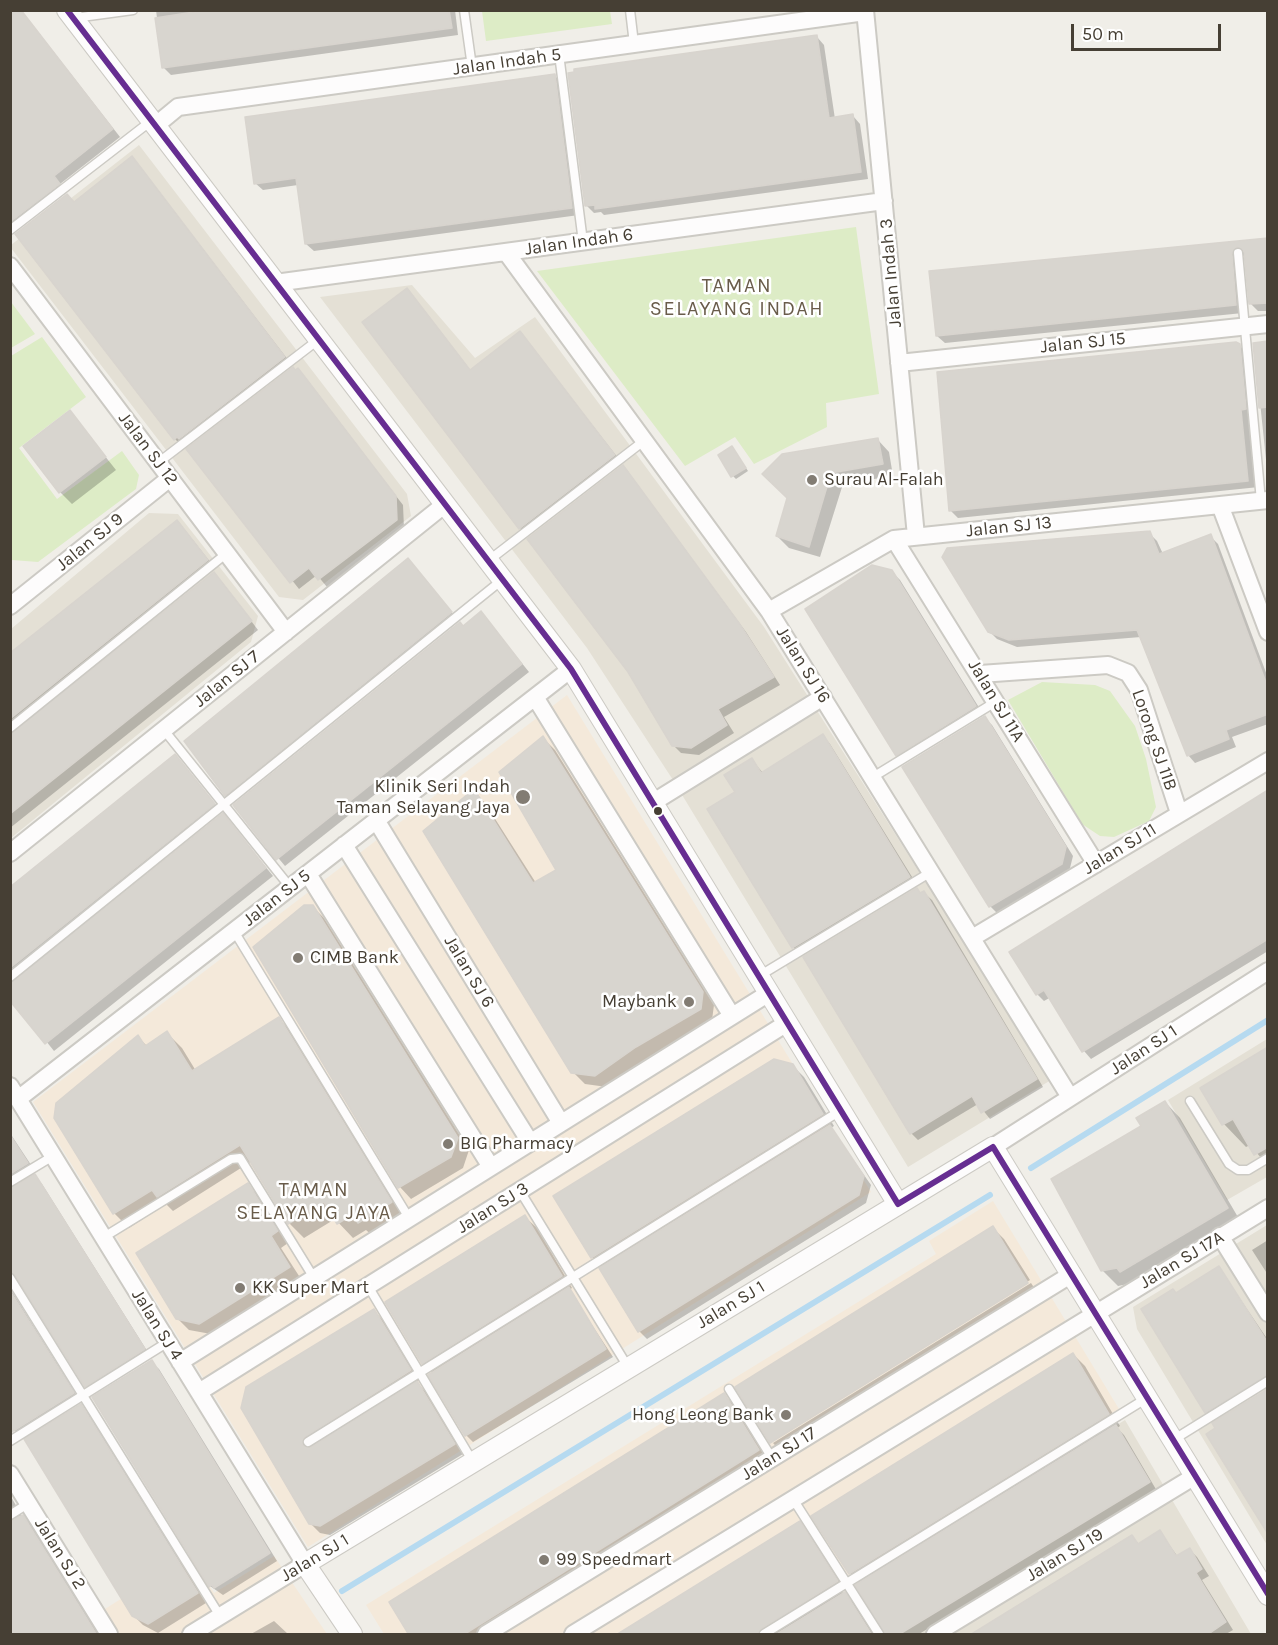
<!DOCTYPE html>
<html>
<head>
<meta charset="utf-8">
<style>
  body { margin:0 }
  #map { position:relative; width:1278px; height:1645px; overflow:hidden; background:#f0eee8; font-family:Karla,sans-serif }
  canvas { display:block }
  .frame { position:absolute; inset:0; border:12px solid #463f34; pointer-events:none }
  .scale { position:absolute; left:1071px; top:24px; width:150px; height:27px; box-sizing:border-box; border:3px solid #463f34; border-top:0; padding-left:8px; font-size:18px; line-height:21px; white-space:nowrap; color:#463f34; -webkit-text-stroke:4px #fff; paint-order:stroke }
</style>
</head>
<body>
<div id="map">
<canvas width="1278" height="1645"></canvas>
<div class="frame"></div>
<div class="scale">50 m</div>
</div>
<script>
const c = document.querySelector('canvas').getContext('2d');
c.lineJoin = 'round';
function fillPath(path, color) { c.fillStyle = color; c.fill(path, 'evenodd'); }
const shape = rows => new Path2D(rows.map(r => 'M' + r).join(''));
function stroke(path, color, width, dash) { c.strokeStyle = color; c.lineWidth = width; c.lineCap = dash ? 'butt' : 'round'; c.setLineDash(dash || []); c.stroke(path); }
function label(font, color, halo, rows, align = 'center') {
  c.font = font + ' Karla,sans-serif'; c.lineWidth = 5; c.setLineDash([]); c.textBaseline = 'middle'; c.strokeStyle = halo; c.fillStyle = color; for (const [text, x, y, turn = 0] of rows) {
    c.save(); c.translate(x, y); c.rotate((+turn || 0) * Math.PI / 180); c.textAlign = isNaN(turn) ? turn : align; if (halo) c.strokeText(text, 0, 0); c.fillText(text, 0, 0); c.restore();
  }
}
fillPath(shape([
  [139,145,407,494,411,516,303,600,279,597,11,248,11,245],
  [412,285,475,358,535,317,764,627,1051,1080,908,1167,673,780,587,648,320,297],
  [149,513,178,514,258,616,251,642,11,838,11,629],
  [1267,1039,1267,1177,1227,1200,1168,1100],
  [1267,1225,1267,1545,1137,1329,1133,1307],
  [1125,1420,1251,1634,774,1634]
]), '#e4e0d5');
fillPath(shape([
  [567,695,871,1192,308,1547,33,1102],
  [993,1201,1119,1409,754,1634,384,1634,366,1605,936,1254,929,1241],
  [191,1555,214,1593,274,1556,327,1634,65,1634]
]), '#f4e9da');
fillPath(shape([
  [482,11,610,11,612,24,486,41],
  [856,227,879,394,826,403,827,427,754,464,735,437,685,466,537,271],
  [11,302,35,334,11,348,10,348],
  [42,337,86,397,19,448,57,499,122,451,139,475,136,489,38,562,12,560,11,356],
  [1042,682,1095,685,1110,691,1135,726,1146,759,1156,807,1149,821,1114,837,1100,836,1082,824,1008,700]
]), '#ddecc6');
fillPath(shape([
  [10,10,21,10,120,137,60,184,66,192,10,231],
  [156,10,455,10,458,35,171,75,163,67],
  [817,37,824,45,835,119,853,116,860,124,868,179,604,215,601,212,594,213,586,205],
  [555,76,562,83,579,215,314,251,306,244,298,185,263,190,255,183],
  [139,166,292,365,182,446,175,439,75,203],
  [1268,239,1268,311,1258,311,1251,304,1246,252,1239,262,1243,313,945,343,937,336,931,273],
  [407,290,471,372,520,333,622,463,528,535,520,528],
  [1268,343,1268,479,1254,344],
  [1239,345,1247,353,1259,487,958,518,951,511],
  [298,370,403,505,404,528,327,587,317,575,299,589,188,449],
  [70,412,116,470,72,504,60,492],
  [878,440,889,452,893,476,843,484,820,557,789,548,777,536,789,498],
  [735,451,748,471,736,479,733,476],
  [623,467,746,632,780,685,724,717,734,733,699,755,681,753,673,745],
  [184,529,215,568,13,731,12,736,221,581,258,630,10,828,10,655],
  [1149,533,1157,541,1163,554,1210,536,1218,544,1268,678,1268,724,1232,737,1236,747,1195,763,1188,755,1141,637,1017,647,997,639,989,631],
  [415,567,458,620,233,802,226,795],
  [892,572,900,580,983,714,904,762,897,755],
  [488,621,529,672,285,866,235,806,463,627],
  [985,718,992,725,1073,856,1069,872,997,913,990,906],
  [823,736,830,744,917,885,800,955,793,947,737,792,752,760,763,773],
  [543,738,555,750,714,1005,712,1020,648,1058,607,1087,585,1084,573,1072,474,791,485,803,536,883,558,870],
  [183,764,221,812,13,980,13,985,230,823,273,876,54,1051,10,996,10,889],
  [1268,792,1268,951,1091,1059,1084,1051,1051,997,1044,1001,1037,994],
  [924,893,932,900,1043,1087,990,1119,978,1104,918,1140,911,1133,921,894],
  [312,906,324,918,469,1150,463,1168,411,1199,400,1187,292,1010],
  [279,1019,293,1033,406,1217,374,1237,366,1230,353,1238,335,1219,304,1238,290,1224,252,1161,173,1211,166,1204,129,1228,114,1213,138,1037,147,1046,167,1033,182,1048,196,1071],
  [1268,1049,1268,1166,1250,1145,1246,1147,1224,1124,1202,1089],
  [792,1065,804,1077,834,1126,831,1128,871,1185,866,1203,647,1339,639,1331,603,1268,592,1257,555,1197],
  [1165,1102,1180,1118,1242,1224,1133,1283,1118,1286,1102,1270,1143,1126],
  [10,1133,35,1171,13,1184,13,1189,35,1176,42,1184,151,1357,94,1393,86,1386,21,1281,13,1280,11,1290,80,1401,21,1438,10,1426],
  [248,1185,259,1197,288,1243,281,1248,301,1279,211,1334,189,1330,177,1318],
  [525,1217,537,1228,572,1288,569,1290,613,1357,473,1442,466,1435,433,1373,423,1363],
  [993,1228,1004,1239,1030,1280,771,1442,737,1387],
  [1268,1240,1268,1275,1252,1250],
  [1219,1268,1268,1340,1268,1386,1214,1419,1206,1412,1176,1294],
  [1031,1283,1039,1295,783,1454,773,1443],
  [374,1311,384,1321,419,1380,416,1382,427,1393,463,1454,330,1535,320,1533,310,1523,243,1407],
  [1073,1354,1085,1366,1120,1426,1117,1428,1124,1435,1157,1491,919,1634,886,1634,860,1584,850,1573],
  [151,1362,159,1369,277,1561,223,1595,210,1586],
  [724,1395,736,1407,770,1462,493,1634,411,1634],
  [81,1406,89,1415,206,1603,158,1633,143,1625,133,1615],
  [10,1495,22,1516,33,1527,99,1634,10,1634],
  [799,1523,808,1532,845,1590,842,1592,853,1602,873,1634,619,1634],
  [1160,1532,1178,1557,1190,1550,1197,1557,1209,1576,1202,1580,1233,1630,1226,1634,974,1634,1132,1537,1140,1545],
  [274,1621,288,1634,251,1634]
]), '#0003');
stroke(shape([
  [1031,1168,1268,1020],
  [342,1591,990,1195]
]), '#b6daf0', 6);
const building = shape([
  [10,10,21,10,113,129,54,176,60,184,10,222,10,10],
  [207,10,449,10,452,28,162,68,155,18,207,10],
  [817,35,829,118,853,114,861,172,595,209,595,205,585,206,568,73,574,72,574,69,817,35],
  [555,74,572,208,305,244,296,178,254,184,245,117,555,74],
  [132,156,285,357,179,439,177,437,174,440,15,234,67,194,74,202,132,156],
  [1268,238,1268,303,1249,304,1244,252,1237,247,1232,254,1236,305,936,336,929,271,1268,238],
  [407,288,470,370,520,331,615,455,519,529,362,322,407,288],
  [1268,341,1268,407,1259,408,1253,343,1268,341],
  [1236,342,1240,344,1246,409,1241,410,1248,481,949,511,937,372,1236,342],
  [293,367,295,370,298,368,396,496,397,520,318,580,309,568,290,583,186,449,293,367],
  [70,410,106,457,59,493,23,446,70,410],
  [878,438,883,464,831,473,809,547,776,536,787,498,762,474,782,454,878,438],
  [732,446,746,468,731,477,718,455,732,446],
  [623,465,739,623,774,677,718,709,727,725,691,748,672,746,628,672,527,539,623,465],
  [177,520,208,560,10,719,10,653,177,520],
  [1150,531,1159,554,1211,534,1268,688,1268,714,1226,730,1229,739,1187,756,1137,630,1009,640,988,632,942,557,947,548,1150,531],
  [408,558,452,612,225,796,184,741,408,558],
  [872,565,892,570,976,706,896,756,805,609,872,565],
  [214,572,252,621,10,814,10,734,214,572],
  [481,611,522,664,276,860,233,805,460,622,463,626,481,611],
  [985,716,1066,847,1062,864,989,907,902,767,985,716],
  [823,734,910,877,792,948,707,809,735,792,724,775,752,758,761,773,823,734],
  [543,736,703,992,701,1009,636,1047,595,1076,571,1073,423,831,474,789,533,883,556,870,499,772,543,736],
  [175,754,215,804,10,968,10,887,175,754],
  [1268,790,1268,939,1082,1052,1044,990,1036,995,1009,952,1268,790],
  [223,813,266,868,45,1044,10,1001,10,983,223,813],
  [917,888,920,893,924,891,1037,1079,981,1113,972,1096,910,1134,803,957,917,888],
  [304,905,313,905,458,1138,451,1157,398,1188,253,947,304,905],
  [279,1017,392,1202,358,1223,352,1215,337,1224,324,1202,288,1224,240,1145,157,1197,152,1190,113,1214,54,1118,56,1103,138,1035,145,1046,167,1031,192,1071,279,1017],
  [1268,1047,1268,1147,1254,1155,1233,1119,1222,1125,1200,1088,1268,1047],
  [774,1059,793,1064,823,1114,591,1258,553,1196,774,1059],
  [1165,1101,1228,1208,1120,1272,1117,1268,1101,1271,1051,1179,1141,1126,1136,1118,1165,1101],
  [830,1125,864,1176,859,1195,638,1332,599,1268,830,1125],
  [10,1135,28,1163,10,1174,10,1135],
  [35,1174,145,1349,85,1387,15,1275,10,1272,10,1188,35,1174],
  [248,1183,278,1231,271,1236,290,1267,199,1324,176,1319,136,1253,248,1183],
  [525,1215,562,1276,422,1364,385,1302,525,1215],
  [993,1226,1028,1283,770,1443,735,1387,993,1226],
  [1219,1266,1268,1343,1268,1375,1205,1413,1141,1309,1173,1289,1176,1293,1219,1266],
  [569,1287,606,1349,465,1436,428,1375,569,1287],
  [10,1291,74,1393,10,1433,10,1291],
  [374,1309,411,1370,305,1437,302,1445,311,1447,417,1381,455,1444,320,1526,309,1524,241,1408,246,1387,374,1309],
  [1073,1353,1109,1414,849,1574,811,1516,1073,1353],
  [152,1360,270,1553,214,1588,212,1585,209,1587,92,1397,152,1360],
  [1268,1389,1268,1534,1206,1434,1215,1428,1212,1423,1268,1389],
  [724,1393,759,1450,463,1635,409,1635,389,1602,724,1393],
  [81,1404,198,1593,148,1624,132,1616,24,1439,81,1404],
  [1116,1425,1150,1482,898,1635,885,1635,855,1585,1116,1425],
  [23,1515,97,1635,10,1635,10,1521,23,1515],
  [800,1521,838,1581,761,1629,758,1635,616,1635,800,1521],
  [1160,1530,1176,1556,1190,1548,1202,1569,1196,1573,1226,1622,1207,1635,970,1635,1132,1535,1138,1544,1160,1530],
  [845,1592,872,1635,775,1635,845,1592]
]);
fillPath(building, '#d8d5cf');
stroke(building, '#d8d4ce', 1.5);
const service = shape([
  [464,10,472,67],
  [630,10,634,44],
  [74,18,133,10],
  [559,54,583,242],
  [10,230,151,121],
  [1238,253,1261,501],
  [159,462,318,340],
  [488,561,645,440],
  [10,728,227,553],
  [164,730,290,887],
  [873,777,997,701],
  [234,931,409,1218],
  [759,976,931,872],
  [10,977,502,580],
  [1190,1101,1229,1164,1238,1170,1248,1170,1268,1158],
  [10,1182,53,1156],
  [520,1191,628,1367],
  [104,1237,231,1159,240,1158,314,1278],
  [10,1278,220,1616],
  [368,1286,473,1462],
  [729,1389,772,1458],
  [1173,1440,1268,1381],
  [10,1441,168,1342],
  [308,1442,840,1111],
  [793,1499,879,1634],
  [10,1515,29,1503],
  [764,1634,1147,1398]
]);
const minor = shape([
  [865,10,916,536],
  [155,126,178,107,865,12],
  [506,252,769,611,1070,1097],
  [10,266,286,632],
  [275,283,884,201],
  [899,363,1268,324],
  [1220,505,1268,632],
  [894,539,1096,864],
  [10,606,170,478],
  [769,611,894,539,1268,500],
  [980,674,1108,665,1128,673,1139,690,1179,813],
  [535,697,732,1016],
  [652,803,823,697],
  [376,820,561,1123],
  [344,845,530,1142],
  [10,853,444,505],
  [308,874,491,1167],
  [972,938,1268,761],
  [10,1086,305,1564,191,1634],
  [18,1099,571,669],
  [993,1147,1268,971],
  [1220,1236,1268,1313],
  [180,1362,769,993],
  [199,1392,787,1023],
  [10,1474,109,1634],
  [486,1634,1072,1274],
  [573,1634,1268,1208],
  [935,1634,1195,1476]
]);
const tertiary = shape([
  [67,10,571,669,898,1204],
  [352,1634,305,1564,993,1147,1268,1595]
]);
stroke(service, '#cccac4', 11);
stroke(minor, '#cccac4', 20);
stroke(tertiary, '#cccac4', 22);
stroke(service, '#fdfcfc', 8);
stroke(minor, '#fdfcfc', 16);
stroke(tertiary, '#fdfcfc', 20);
stroke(shape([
  [67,10,571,669,898,1204,993,1147,1268,1594]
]), '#662d91', 6);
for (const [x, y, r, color] of [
  [812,480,6,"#827c73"],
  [523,797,8,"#827c73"],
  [658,811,5,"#463f34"],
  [298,958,6,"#827c73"],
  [689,1002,6,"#827c73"],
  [448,1144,6,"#827c73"],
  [240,1288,6,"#827c73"],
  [786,1415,6,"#827c73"],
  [544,1560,6,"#827c73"]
]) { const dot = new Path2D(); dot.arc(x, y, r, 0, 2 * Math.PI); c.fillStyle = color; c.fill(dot); stroke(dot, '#fff', 2); }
label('18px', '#463f34', '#fff', [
  ["Jalan Indah 5",507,62,-8],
  ["Jalan Indah 6",579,242,-8],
  ["Jalan Indah 3",891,273,-95],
  ["Jalan SJ 15",1083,343,-6],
  ["Jalan SJ 12",148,449,53],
  ["Jalan SJ 13",1009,527,-6],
  ["Jalan SJ 9",90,542,-39],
  ["Jalan SJ 16",803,665,58],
  ["Jalan SJ 7",227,679,-39],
  ["Jalan SJ 11A",996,701,59],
  ["Lorong SJ 11B",1154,740,71],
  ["Jalan SJ 11",1120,849,-31],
  ["Jalan SJ 5",277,898,-38],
  ["Jalan SJ 6",469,972,59],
  ["Jalan SJ 1",1144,1050,-33],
  ["Jalan SJ 3",493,1208,-32],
  ["Jalan SJ 17A",1182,1260,-31],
  ["Jalan SJ 1",731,1305,-31],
  ["Jalan SJ 4",157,1325,58],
  ["Jalan SJ 17",779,1454,-32],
  ["Jalan SJ 2",60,1554,58],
  ["Jalan SJ 19",1065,1555,-31],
  ["Jalan SJ 1",315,1558,-31]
]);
label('18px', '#463f34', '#fff', [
  ["Surau Al-Falah",824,480],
  ["Klinik Seri Indah",510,787,"right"],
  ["Taman Selayang Jaya",510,808,"right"],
  ["CIMB Bank",310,958],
  ["Maybank",677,1002,"right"],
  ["BIG Pharmacy",460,1144],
  ["KK Super Mart",252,1288],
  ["Hong Leong Bank",774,1415,"right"],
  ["99 Speedmart",556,1560]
], 'left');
c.letterSpacing = '1.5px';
label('20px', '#695c4a', '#fff', [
  ["TAMAN",737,286],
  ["SELAYANG INDAH",737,309],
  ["TAMAN",314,1190],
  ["SELAYANG JAYA",314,1213]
]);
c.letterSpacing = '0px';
</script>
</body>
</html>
